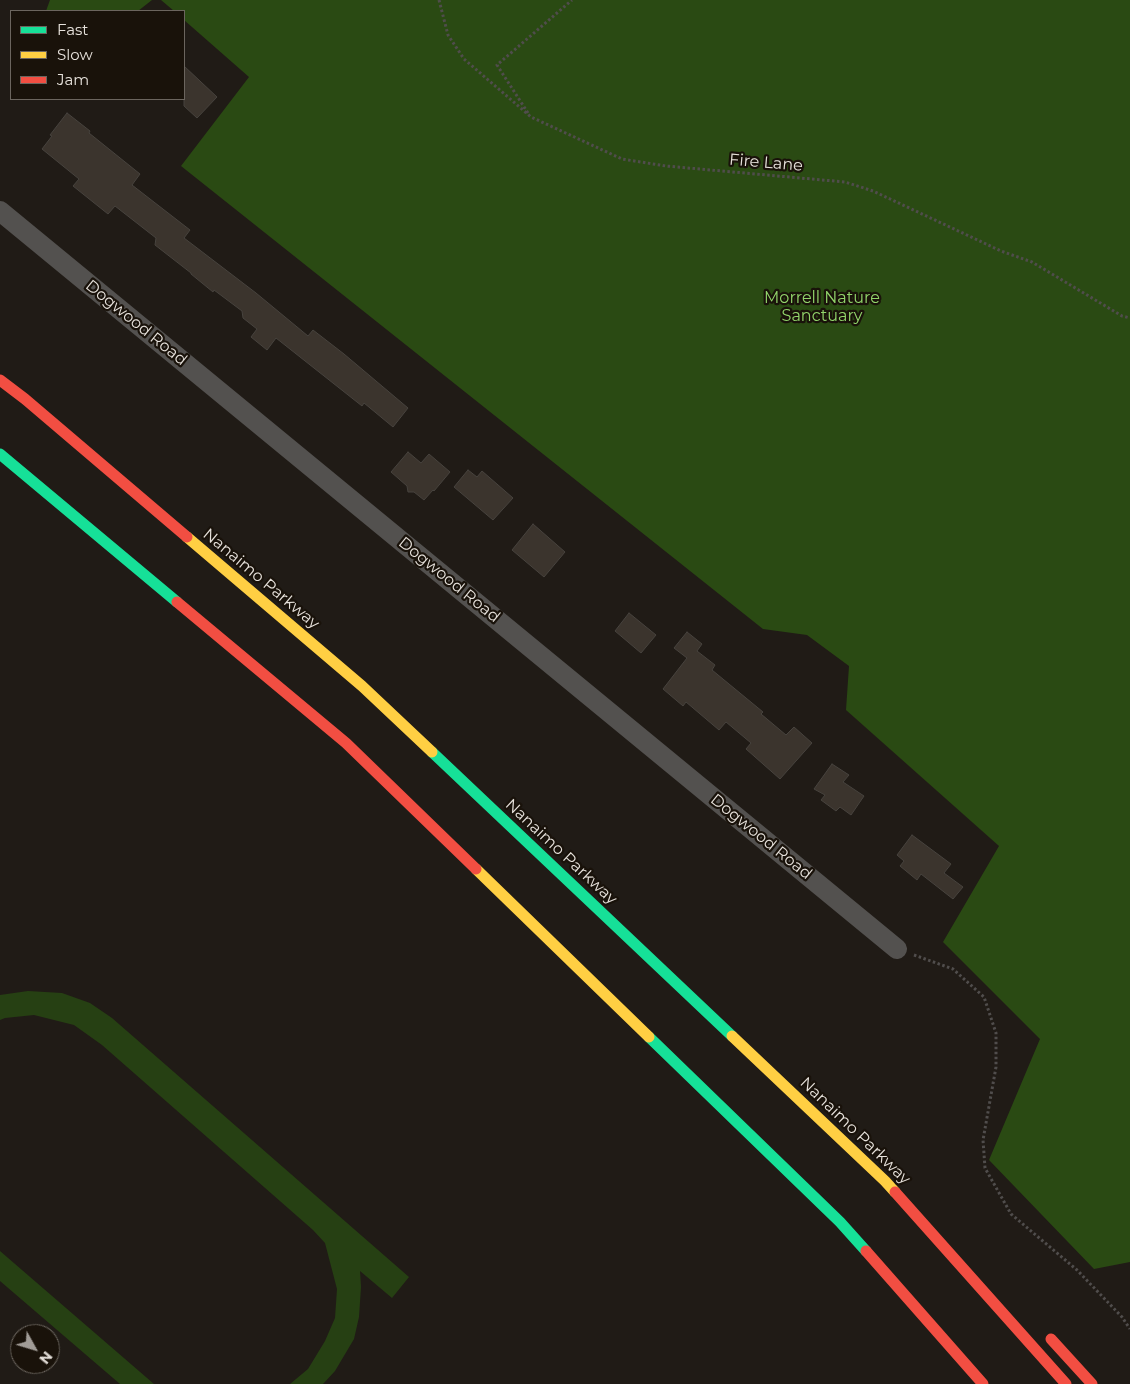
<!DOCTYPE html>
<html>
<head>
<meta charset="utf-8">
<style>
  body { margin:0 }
  #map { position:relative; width:1130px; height:1384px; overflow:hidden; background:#201b16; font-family:Montserrat,sans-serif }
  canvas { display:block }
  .legend { position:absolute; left:10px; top:10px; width:175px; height:90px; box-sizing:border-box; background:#19120a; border:1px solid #6b655e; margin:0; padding:6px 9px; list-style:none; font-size:15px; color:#e7e2dc }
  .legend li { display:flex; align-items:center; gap:10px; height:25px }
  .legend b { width:25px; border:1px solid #6b655e }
  .north { position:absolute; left:10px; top:1324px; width:50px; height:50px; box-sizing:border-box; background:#19120a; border:1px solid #6b655e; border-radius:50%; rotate:129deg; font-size:14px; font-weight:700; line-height:20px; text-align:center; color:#e7e2dc }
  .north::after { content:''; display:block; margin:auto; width:18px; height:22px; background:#a19c97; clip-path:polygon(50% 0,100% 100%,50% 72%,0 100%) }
</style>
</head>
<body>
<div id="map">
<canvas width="1130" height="1384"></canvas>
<ul class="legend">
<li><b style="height:6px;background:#16e098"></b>Fast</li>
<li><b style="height:6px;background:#ffcf43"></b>Slow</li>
<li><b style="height:6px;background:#f24e42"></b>Jam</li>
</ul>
<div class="north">N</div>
</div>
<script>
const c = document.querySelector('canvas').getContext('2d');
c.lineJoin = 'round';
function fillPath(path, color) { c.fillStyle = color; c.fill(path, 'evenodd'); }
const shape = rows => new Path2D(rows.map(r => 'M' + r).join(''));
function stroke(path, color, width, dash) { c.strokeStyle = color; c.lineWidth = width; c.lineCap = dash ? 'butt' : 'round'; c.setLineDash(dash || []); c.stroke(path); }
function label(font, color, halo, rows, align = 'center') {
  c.font = font + ' Montserrat,sans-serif'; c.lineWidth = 4.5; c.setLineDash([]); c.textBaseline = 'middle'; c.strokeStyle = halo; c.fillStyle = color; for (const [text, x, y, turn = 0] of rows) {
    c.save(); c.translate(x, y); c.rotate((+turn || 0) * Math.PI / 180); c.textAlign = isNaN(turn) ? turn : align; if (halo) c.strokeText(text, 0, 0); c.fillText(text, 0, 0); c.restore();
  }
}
fillPath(shape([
  [28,991,62,993,90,1003,112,1018,409,1277,392,1298,360,1271,361,1287,359,1317,354,1339,335,1371,323,1384,290,1384,308,1369,325,1341,335,1318,337,1289,325,1243,313,1230,102,1045,74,1025,34,1015,5,1018,0,1020,0,995],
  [0,1251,154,1384,120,1384,0,1281]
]), '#264013');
fillPath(shape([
  [50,0,152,0,138,11,46,11],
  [161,0,1130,0,1130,1262,1094,1269,989,1160,1040,1039,943,942,999,846,846,710,849,666,807,635,763,629,181,166,249,77,184,20,184,11,174,11]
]), '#2a4a13');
const building = shape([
  [184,66,217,97,197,118,184,106,184,66],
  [67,113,90,131,89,133,140,174,132,185,190,230,184,238,256,293,308,336,313,330,344,354,408,408,393,427,364,403,362,406,276,338,267,350,251,337,257,329,243,318,242,311,214,290,213,292,191,274,191,273,155,245,156,238,115,206,108,214,73,186,79,179,42,149,52,136,50,135,67,113],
  [408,452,421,463,429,454,450,472,434,491,433,490,424,500,414,492,408,492,407,486,391,472,408,452],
  [468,470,477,477,482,471,513,498,493,520,454,487,468,470],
  [533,524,565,552,544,577,512,550,533,524],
  [629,613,656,635,641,653,615,631,629,613],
  [687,632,702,644,697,651,715,665,712,670,763,712,761,714,786,735,794,727,812,743,780,779,746,749,751,743,726,722,719,730,686,702,683,706,663,689,687,658,674,648,687,632],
  [832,764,849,775,843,782,864,796,851,815,840,807,836,811,821,800,825,795,814,789,832,764],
  [912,835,951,864,944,873,963,887,953,899,921,874,917,880,900,866,904,861,897,855,912,835]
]);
fillPath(building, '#3b342d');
stroke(building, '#47433e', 1);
stroke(shape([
  [439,0,448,35,464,59,531,117,622,159,666,166,845,182,873,191,1001,251,1032,262,1122,316,1130,318],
  [528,113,497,65,572,0],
  [914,955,953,969,984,997,996,1033,996,1067,983,1140,985,1168,1011,1214,1077,1270,1122,1317,1130,1329]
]), '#504d4c', 3, [2.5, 2.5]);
stroke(shape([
  [0,211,897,949]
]), '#53514f', 20);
stroke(shape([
  [0,454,177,602],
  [432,752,732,1036],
  [649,1037,840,1222,866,1251]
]), '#16e098', 11);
stroke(shape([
  [187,537,362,686,432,752],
  [476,869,649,1037],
  [732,1036,885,1181,895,1192]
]), '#ffcf43', 11);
stroke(shape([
  [0,380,25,399,187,537],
  [177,602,346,743,476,869],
  [895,1192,1066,1384],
  [866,1251,983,1384],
  [1051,1339,1092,1384]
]), '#f24e42', 11);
label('16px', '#e7e2dc', '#19120a', [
  ["Fire Lane",766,163,5],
  ["Dogwood Road",136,323,39],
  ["Nanaimo Parkway",261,579,40],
  ["Dogwood Road",449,580,39],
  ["Dogwood Road",761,837,39],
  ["Nanaimo Parkway",561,852,43],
  ["Nanaimo Parkway",855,1131,44]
]);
label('16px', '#92d56b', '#19120a', [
  ["Morrell Nature",822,298],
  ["Sanctuary",822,316]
]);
</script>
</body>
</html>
